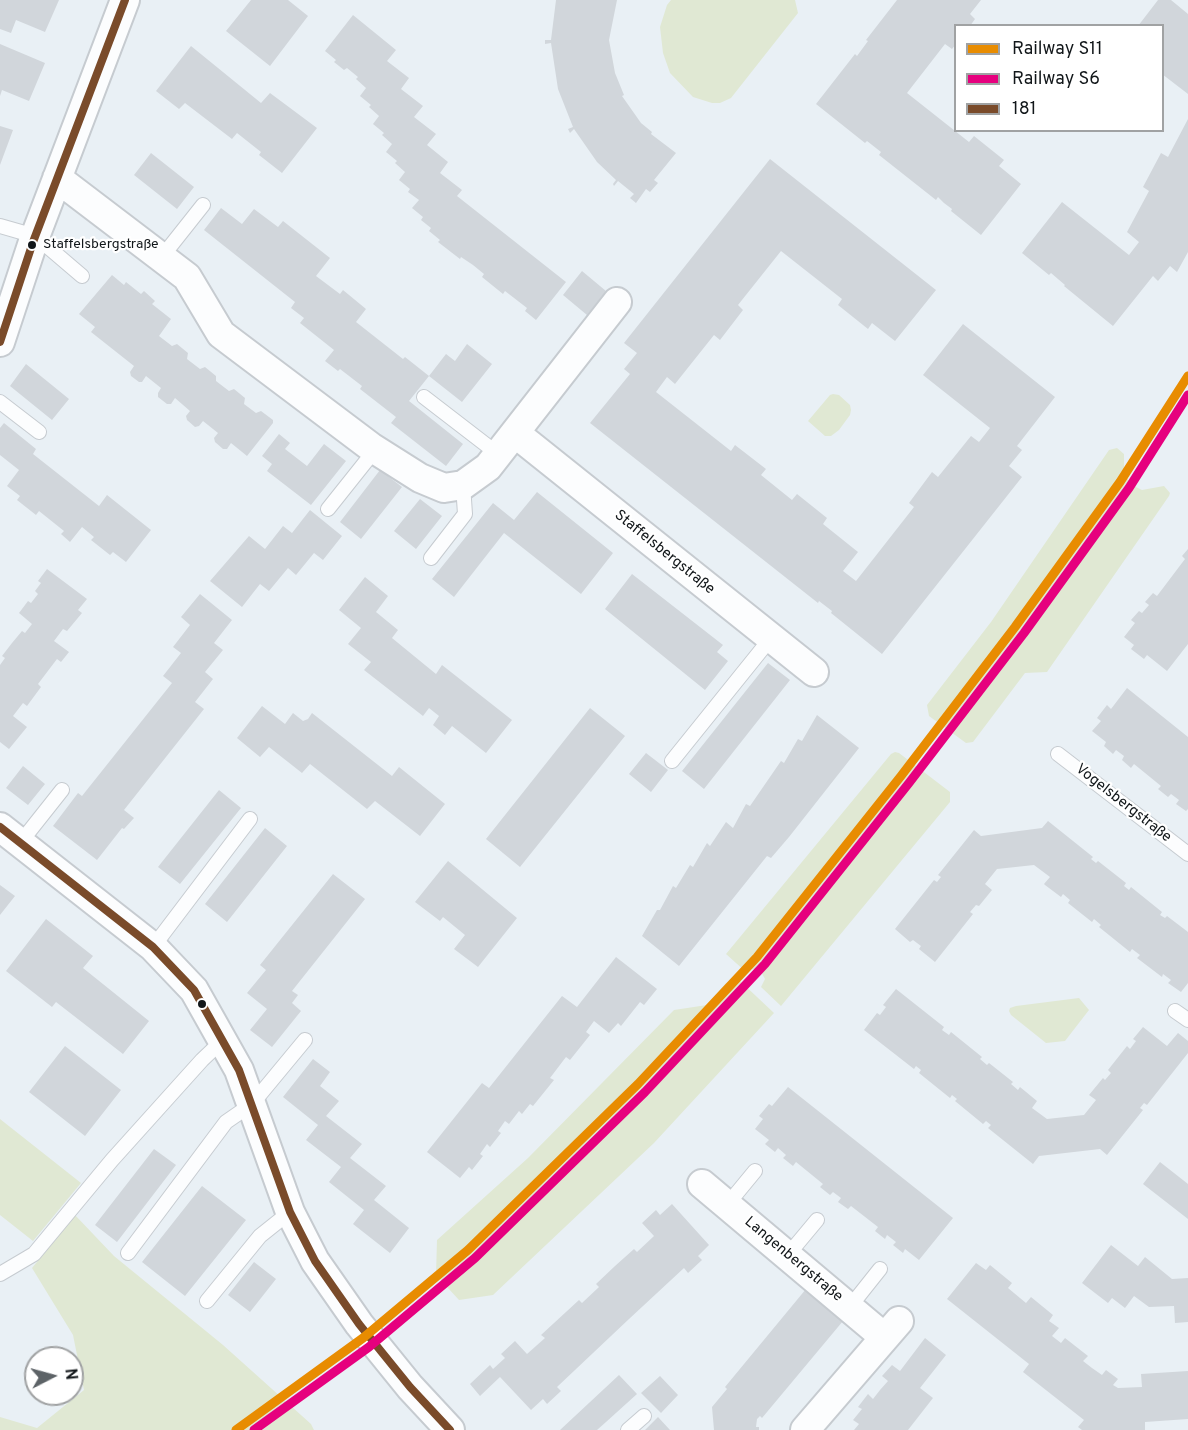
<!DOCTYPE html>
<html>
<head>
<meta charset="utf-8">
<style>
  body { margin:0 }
  #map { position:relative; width:1188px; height:1430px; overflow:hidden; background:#e9f0f5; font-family:Overpass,sans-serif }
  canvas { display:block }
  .legend { position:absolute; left:954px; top:24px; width:210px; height:108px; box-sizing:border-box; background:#fff; border:2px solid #a0a2a3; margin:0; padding:8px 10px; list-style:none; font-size:18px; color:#12171a }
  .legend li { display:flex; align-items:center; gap:12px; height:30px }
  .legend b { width:30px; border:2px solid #a0a2a3 }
  .north { position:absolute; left:24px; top:1346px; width:60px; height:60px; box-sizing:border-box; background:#fff; border:2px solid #a0a2a3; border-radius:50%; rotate:84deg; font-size:16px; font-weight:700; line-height:24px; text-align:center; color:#12171a }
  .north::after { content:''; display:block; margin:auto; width:21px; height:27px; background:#5d6367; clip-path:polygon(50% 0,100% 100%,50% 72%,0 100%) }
</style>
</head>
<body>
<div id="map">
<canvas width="1188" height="1430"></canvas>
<ul class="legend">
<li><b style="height:8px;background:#e88c01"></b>Railway S11</li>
<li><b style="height:8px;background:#e6007e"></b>Railway S6</li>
<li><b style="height:8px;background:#7a4b2a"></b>181</li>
</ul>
<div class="north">N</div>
</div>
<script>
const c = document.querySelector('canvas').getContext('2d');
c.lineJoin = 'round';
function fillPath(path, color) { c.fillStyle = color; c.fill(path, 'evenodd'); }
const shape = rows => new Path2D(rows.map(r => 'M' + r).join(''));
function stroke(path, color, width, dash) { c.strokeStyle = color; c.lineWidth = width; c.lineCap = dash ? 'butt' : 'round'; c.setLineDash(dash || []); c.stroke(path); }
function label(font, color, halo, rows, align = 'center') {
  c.font = font + ' Overpass,sans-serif'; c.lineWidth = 4.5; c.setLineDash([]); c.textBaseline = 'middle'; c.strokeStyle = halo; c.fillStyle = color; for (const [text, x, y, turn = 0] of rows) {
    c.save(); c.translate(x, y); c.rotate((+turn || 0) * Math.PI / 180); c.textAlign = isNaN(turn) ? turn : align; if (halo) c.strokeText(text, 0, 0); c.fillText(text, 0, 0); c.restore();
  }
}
fillPath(shape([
  [671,0,795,0,798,13,731,98,720,103,712,103,693,97,670,73,663,53,660,27,667,5],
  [833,394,839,395,850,405,851,410,850,415,839,430,831,436,825,436,808,421,830,395],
  [1117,448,1124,454,1124,474,1132,485,1142,490,1164,486,1170,493,1169,496,1047,672,1025,673,973,742,966,743,929,716,927,705,991,622,1109,450],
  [895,752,899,753,950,792,950,802,781,1006,761,987,765,979,760,970,752,969,746,972,726,954,891,754],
  [739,980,774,1013,654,1143,493,1295,459,1300,436,1275,437,1240,528,1158,674,1010,707,1005,726,983],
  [1079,998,1089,1010,1065,1041,1046,1043,1011,1015,1009,1011,1010,1008,1016,1006],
  [0,1119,81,1183,33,1241,0,1215],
  [75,1215,114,1256,223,1345,311,1424,314,1430,0,1430,0,1417,37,1428,84,1390,73,1335,32,1268]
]), '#e0e8d3');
fillPath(shape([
  [0,0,59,0,45,32,16,20,11,33,0,29],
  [251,0,288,0,308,16,270,66,226,31],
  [556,0,617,0,609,40,615,73,624,95,622,96,641,123,652,132,651,134,676,153,654,180,658,183,650,192,646,189,636,203,630,198,634,194,618,181,614,186,613,184,616,180,597,162,574,129,570,133,568,129,573,127,558,89,551,43,545,44,545,40,551,40],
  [897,0,981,0,970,14,975,19,970,26,956,26,956,44,952,49,945,44,907,93,969,142,974,136,1004,160,999,166,1021,184,981,235,951,211,952,209,944,203,938,197,936,200,879,155,881,152,867,141,865,143,816,104,855,54,857,56,868,41,866,40],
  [1158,0,1171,0,1188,14,1188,94,1162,74,1162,26,1138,26],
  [353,15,396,50,387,61,409,78,401,89,423,106,414,117,436,134,427,145,448,162,440,173,462,190,457,196,566,282,536,320,525,311,527,308,505,291,503,294,482,277,484,274,473,265,461,257,460,259,438,242,440,240,429,231,431,228,421,220,423,217,412,208,419,200,408,192,410,189,399,180,405,172,395,163,397,161,386,152,392,144,382,135,384,133,373,124,379,116,369,107,371,105,360,96,366,88,356,79,358,77,347,68,344,70,334,62,336,60,325,51],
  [0,44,45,63,29,101,2,90,0,96],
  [191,46,261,103,270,93,317,128,282,173,259,155,261,152,237,133,232,139,185,103,179,109,156,91],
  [1188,119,1188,252,1177,272,1170,266,1158,281,1153,276,1113,326,1064,286,1065,285,1051,273,1049,275,1022,253,1062,202,1129,255,1139,242,1127,232,1149,191,1143,187,1161,153,1168,157],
  [0,126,13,130,0,165],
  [151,153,194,187,177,209,134,175],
  [770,159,936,290,895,341,872,323,868,329,838,305,842,299,781,251,738,305,743,310,720,340,714,335,675,384,667,377,656,392,731,451,735,445,766,469,761,475,792,500,797,494,827,518,823,524,858,552,843,571,856,581,914,507,909,503,932,472,938,477,971,436,979,442,990,428,923,375,963,324,1055,397,1017,446,1022,450,1009,466,1022,477,882,654,831,613,832,611,819,601,818,603,590,423,630,374,624,369,637,353,624,343],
  [221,208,242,224,254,209,278,227,283,221,330,258,316,276,340,294,343,290,366,309,356,322,403,359,405,357,429,376,409,401,463,444,446,466,391,423,396,417,360,389,362,386,340,369,338,371,325,361,334,350,300,323,304,318,291,308,295,302,204,230],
  [582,271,606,291,587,315,563,295],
  [112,275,124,285,126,282,141,294,144,291,155,301,152,304,171,319,159,336,172,346,177,344,188,353,187,359,200,369,205,367,216,376,216,381,229,391,234,389,245,398,244,404,256,413,261,411,273,420,273,423,247,456,231,443,227,449,223,449,215,442,214,438,218,433,203,421,199,426,195,427,187,420,186,416,190,411,175,398,171,404,167,404,158,397,158,393,161,388,146,376,142,382,139,382,131,376,130,372,134,366,91,332,95,327,79,314],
  [467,344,492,364,462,402,429,376,446,354,455,361],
  [26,364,69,399,52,420,10,386],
  [4,423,36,449,33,454,99,506,107,495,151,530,126,562,113,552,110,555,91,540,94,537,82,527,70,542,61,534,64,531,39,511,36,515,17,500,20,496,7,486,19,470,0,455,0,428],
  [279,434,290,443,285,449,307,466,324,444,346,461,311,505,267,471,272,464,262,456],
  [380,470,402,487,361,539,340,522],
  [537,492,613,553,581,594,504,533,454,597,432,579,493,503,514,520],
  [420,499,442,516,416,549,394,531],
  [310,510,342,536,323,560,314,553,296,575,288,568,269,591,260,584,242,607,210,581,249,536,265,549,283,526,292,533],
  [1188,549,1188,644,1167,671,1147,655,1144,659,1131,649,1134,645,1124,637,1135,623,1131,620,1139,611,1142,613,1149,605,1145,602,1153,593,1157,596,1185,559,1182,556],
  [47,569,87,599,78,610,82,613,67,631,63,629,54,641,69,652,61,662,57,659,38,684,41,687,27,706,23,703,13,716,27,727,9,749,0,742,0,665,5,658,2,656,12,643,22,631,25,633,32,624,19,613,28,601,31,603,38,594,35,591,41,583,38,581],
  [632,574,723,645,717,652,728,661,705,690,605,609],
  [365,577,388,596,376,612,398,630,392,638,436,674,442,665,512,720,486,753,452,726,445,735,433,725,439,716,429,708,423,716,364,670,371,662,348,644,361,628,339,610],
  [200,594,232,620,214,643,223,650,205,672,213,679,195,702,204,709,124,810,134,818,124,829,122,828,97,860,53,826,78,793,82,796,172,683,163,676,181,653,173,647,190,625,181,617],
  [768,663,790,680,704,789,682,771],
  [1127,688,1188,737,1188,809,1186,811,1176,804,1179,800,1171,794,1168,797,1158,789,1161,786,1134,764,1131,768,1122,760,1124,756,1116,750,1113,754,1104,746,1106,742,1092,731,1101,721,1097,718,1107,705,1111,709],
  [262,706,285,724,293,713,303,721,308,719,312,713,392,776,399,767,445,804,420,836,375,801,367,809,310,764,302,773,269,747,260,757,237,738],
  [590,708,625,736,520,867,486,839],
  [817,715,859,748,789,837,771,858,767,856,679,966,642,936,657,910,660,910,673,886,676,888,690,865,693,867,707,843,710,846,726,822,733,828,746,804,750,806,781,761,784,763,798,739,802,741],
  [646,753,668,770,651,792,629,774],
  [23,766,45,784,28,805,6,788],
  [219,790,241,808,180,884,158,867],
  [1048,821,1093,857,1091,859,1096,863,1098,861,1126,883,1124,886,1129,890,1131,887,1162,912,1160,915,1165,918,1167,916,1188,932,1188,983,1181,992,1168,983,1171,980,1163,974,1162,977,1137,958,1140,955,1132,949,1130,952,1099,927,1101,925,1094,919,1092,922,1068,903,1070,900,1063,894,1061,897,1045,885,1044,884,1050,877,1034,865,997,869,985,884,992,890,979,906,976,905,970,912,973,914,935,962,919,949,921,946,913,940,910,942,895,929,934,880,937,882,941,877,938,875,974,830,981,836,1042,828],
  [265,828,287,846,227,922,205,904],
  [448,861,517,918,478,967,454,949,465,935,443,917,440,921,415,902],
  [333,874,365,899,292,991,298,995,292,1003,301,1011,272,1047,250,1030,267,1009,247,993,266,970,260,965],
  [0,885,15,896,0,915],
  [46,919,93,956,83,968,149,1021,123,1054,56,1002,52,1007,6,971],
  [616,957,657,989,644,1005,640,1002,621,1026,618,1023,609,1033,594,1021,586,1032,590,1035,570,1060,566,1057,550,1078,554,1080,533,1106,530,1104,522,1114,519,1111,509,1124,505,1121,498,1131,501,1133,490,1147,487,1144,480,1154,483,1156,472,1170,469,1167,460,1178,427,1152,482,1083,489,1088,562,996,577,1007],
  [896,989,944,1027,942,1030,949,1035,951,1032,982,1057,980,1059,987,1065,989,1063,1013,1082,1011,1084,1018,1090,1020,1087,1037,1101,1032,1108,1047,1119,1084,1115,1096,1100,1089,1095,1103,1078,1105,1080,1111,1073,1108,1070,1127,1046,1130,1049,1136,1041,1133,1039,1143,1027,1167,1046,1178,1033,1188,1041,1188,1053,1147,1105,1144,1103,1140,1108,1143,1110,1107,1155,1100,1149,1039,1156,1033,1164,988,1128,991,1125,986,1121,983,1124,955,1101,957,1099,952,1095,950,1098,919,1073,921,1070,916,1066,914,1069,864,1030,877,1013,880,1015,886,1007,883,1005],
  [65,1046,121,1090,85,1136,29,1092],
  [313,1059,330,1072,320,1086,339,1101,326,1116,362,1144,350,1158,386,1186,374,1200,409,1228,390,1253,353,1224,364,1210,329,1182,341,1167,306,1140,318,1125,283,1097],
  [788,1087,953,1218,919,1260,905,1249,903,1253,893,1245,896,1242,887,1235,885,1239,875,1231,878,1227,851,1206,848,1209,838,1202,841,1198,833,1192,830,1195,820,1187,823,1184,796,1162,793,1166,783,1158,786,1155,778,1148,775,1152,765,1144,769,1140,755,1129,763,1119,759,1116,769,1104,772,1106],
  [154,1149,176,1165,117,1242,95,1225],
  [1160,1162,1188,1184,1188,1219,1143,1184],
  [202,1186,246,1220,185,1296,142,1262],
  [672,1204,709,1245,698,1256,702,1260,688,1273,684,1268,629,1319,557,1387,561,1391,547,1404,543,1399,531,1410,500,1377,480,1396,470,1384,490,1365,493,1369,505,1358,501,1354,515,1341,527,1354,545,1338,541,1335,579,1300,582,1303,599,1287,596,1284,615,1266,634,1249,637,1252,654,1236,642,1223,656,1210,660,1215],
  [1111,1245,1138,1266,1145,1257,1172,1279,1188,1278,1188,1322,1175,1323,1174,1306,1149,1307,1134,1296,1125,1308,1112,1298,1108,1303,1082,1283],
  [254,1262,276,1279,250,1312,228,1295],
  [976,1263,986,1270,990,1265,1012,1283,1008,1288,1026,1303,1031,1297,1053,1315,1049,1321,1059,1328,1052,1336,1061,1343,1065,1338,1088,1356,1083,1361,1092,1368,1102,1375,1106,1370,1118,1379,1113,1385,1118,1388,1142,1387,1141,1374,1188,1371,1188,1419,1145,1422,1145,1430,1082,1430,1078,1427,1084,1420,1023,1372,1029,1364,947,1299],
  [806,1289,843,1321,762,1418,760,1416,757,1419,756,1427,759,1427,759,1430,714,1430,712,1407,727,1389,725,1387],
  [925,1338,946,1355,920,1388,933,1398,908,1430,854,1430,859,1424,853,1420,862,1409,858,1407,868,1394,873,1399,880,1390,888,1381,882,1376,892,1365,900,1371],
  [619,1375,637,1394,606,1422,597,1430,560,1430],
  [660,1376,678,1395,661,1413,641,1393],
  [658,1417,670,1430,645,1430]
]), '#d1d6db');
const service = shape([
  [0,226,35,236],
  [33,242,48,247,82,276],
  [161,258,203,205],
  [424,397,498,454],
  [0,402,39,432],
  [328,509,375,450],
  [431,558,465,514,463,485],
  [1058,754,1188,854],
  [672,761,771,638],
  [20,843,62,790],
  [153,947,250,819],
  [1175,1011,1188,1020],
  [727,1205,755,1171],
  [128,1253,226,1122,252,1104,305,1040],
  [787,1256,817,1220],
  [0,1274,34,1254,112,1160,202,1060,223,1040],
  [207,1301,260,1236,290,1212],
  [849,1308,880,1269],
  [628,1430,644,1416]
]);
const minor = shape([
  [57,178,187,277,221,334,371,447,420,478,444,488,463,485,488,467,617,302],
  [0,342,33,242,125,0],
  [515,433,814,672],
  [0,827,153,947,194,990,239,1070,290,1212,315,1261,359,1324,410,1387,450,1430],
  [702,1184,884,1337],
  [805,1430,899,1321]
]);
stroke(service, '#c6cbd0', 16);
stroke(minor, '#c6cbd0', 32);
stroke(service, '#fcfdfe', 14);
stroke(minor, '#fcfdfe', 28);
stroke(shape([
  [0,342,33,242,125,0],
  [0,827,153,947,194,990,239,1070,290,1212,315,1261,359,1324,410,1387,450,1430]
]), '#7a4b2a', 8);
stroke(shape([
  [236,1430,363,1338,468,1250,638,1084,757,957,901,776,1015,627,1120,482,1188,376]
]), '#e88c01', 9);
stroke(shape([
  [254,1430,369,1347,475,1258,645,1092,765,964,909,783,1024,633,1129,488,1188,395]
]), '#e6007e', 9);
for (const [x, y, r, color] of [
  [32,245,5,"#12171a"],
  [202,1004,5,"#12171a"]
]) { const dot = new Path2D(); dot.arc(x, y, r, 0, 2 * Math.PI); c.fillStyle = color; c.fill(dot); stroke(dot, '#fff', 2); }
label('14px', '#12171a', '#fff', [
  ["Staffelsbergstraße",43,245]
], 'left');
label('15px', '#12171a', '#fff', [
  ["Staffelsbergstraße",664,553,39],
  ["Vogelsbergstraße",1123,804,38],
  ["Langenbergstraße",793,1260,40]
]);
</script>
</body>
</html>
